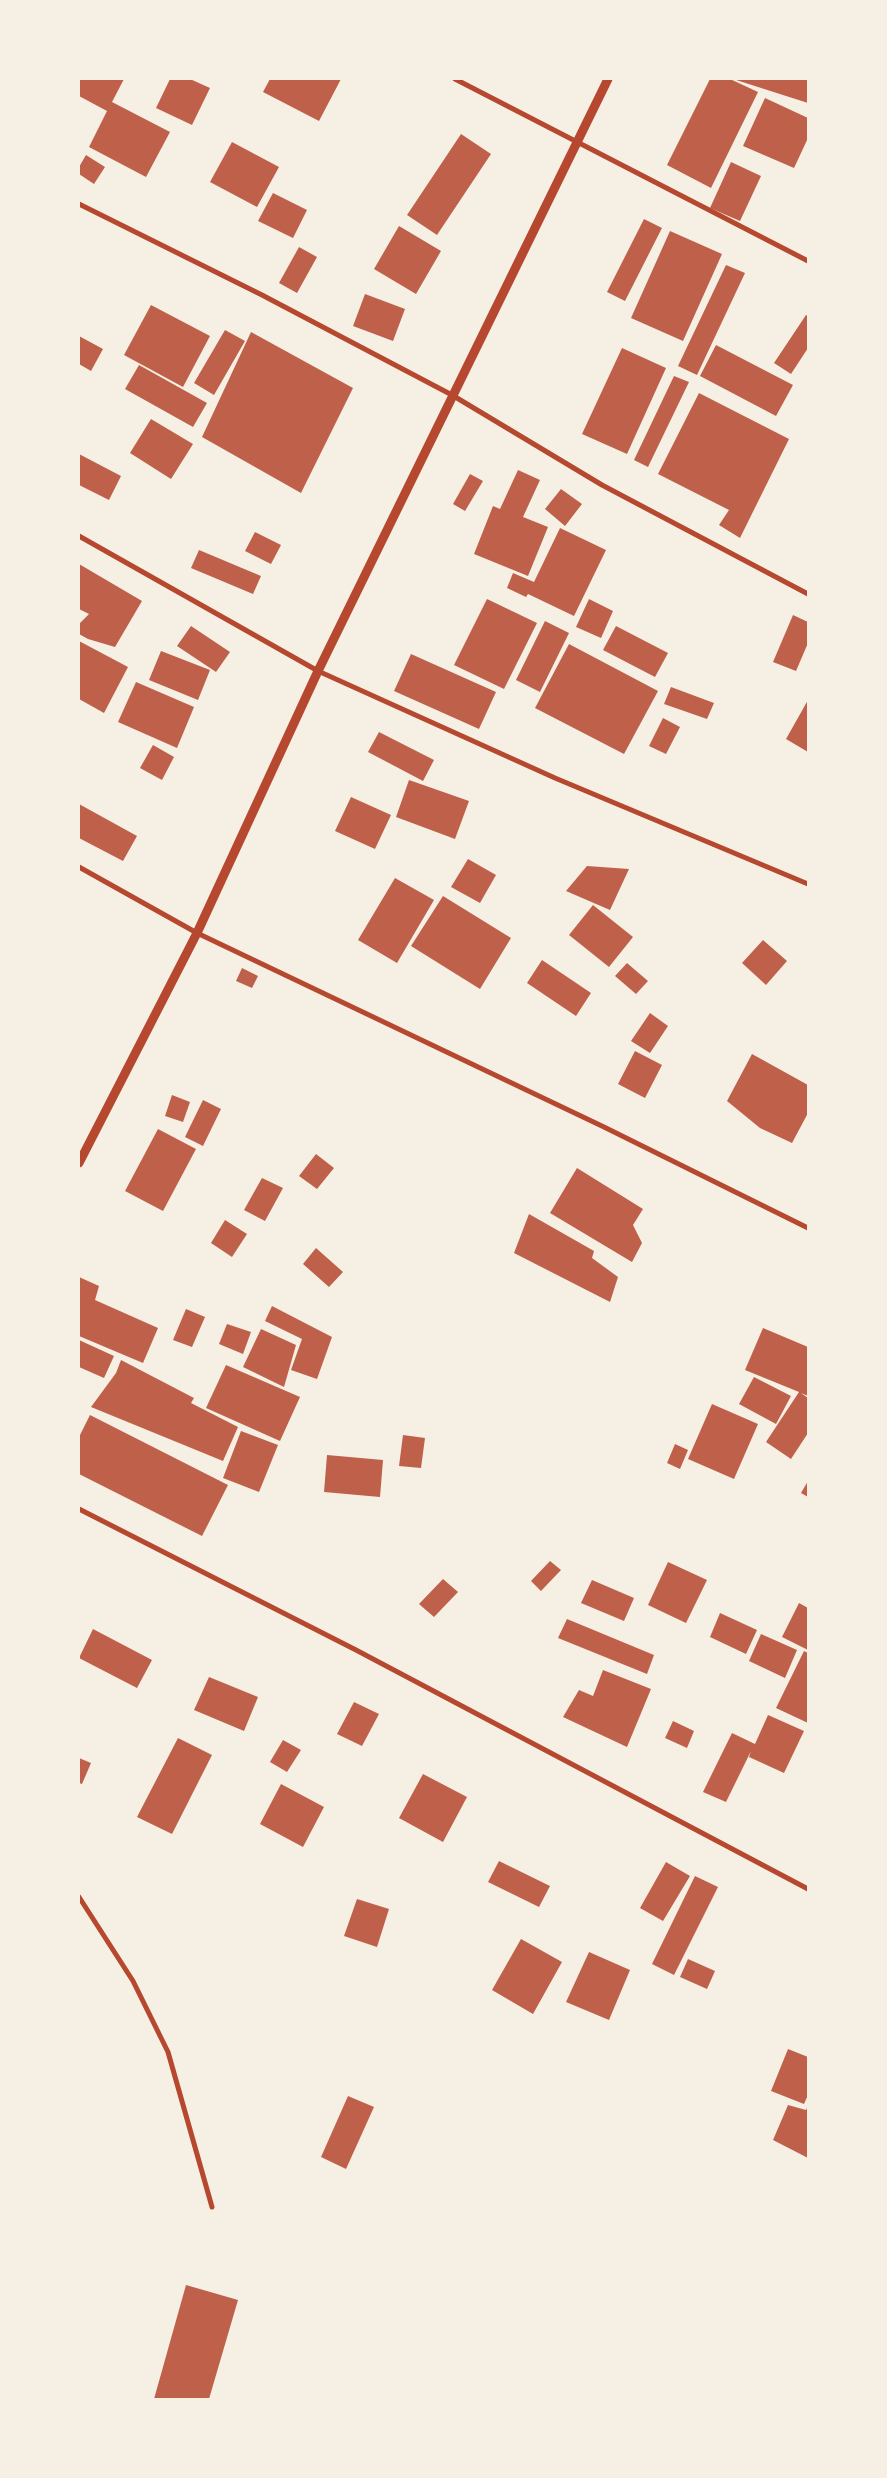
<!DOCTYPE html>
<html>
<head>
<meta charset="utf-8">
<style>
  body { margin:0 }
  #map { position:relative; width:887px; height:2478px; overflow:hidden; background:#f6efe4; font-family:"Nunito Sans",sans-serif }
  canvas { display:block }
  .frame { position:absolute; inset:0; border:80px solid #f6efe4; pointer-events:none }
</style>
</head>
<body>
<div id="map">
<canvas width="887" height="2478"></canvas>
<div class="frame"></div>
</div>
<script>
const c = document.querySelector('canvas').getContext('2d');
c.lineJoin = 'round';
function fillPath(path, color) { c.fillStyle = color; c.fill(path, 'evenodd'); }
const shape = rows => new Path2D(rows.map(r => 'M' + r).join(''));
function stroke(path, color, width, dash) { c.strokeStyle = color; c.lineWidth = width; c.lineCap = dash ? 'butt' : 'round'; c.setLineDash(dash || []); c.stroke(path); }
fillPath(shape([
  [79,79,124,79,112,102,170,132,146,177,89,147,107,111,79,96],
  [170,79,190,79,210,88,192,125,156,108],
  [270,79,341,79,319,121,263,92],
  [710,79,730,79,758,92,711,188,667,165],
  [733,79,808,79,808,103],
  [765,98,808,118,808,138,794,168,743,146],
  [461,134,491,154,437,235,407,215],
  [232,142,279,167,257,207,210,182],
  [86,155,105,167,94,184,79,174,79,167],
  [731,162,761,176,740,221,710,208],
  [273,193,307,210,293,238,258,221],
  [644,219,662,228,625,301,607,292],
  [399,226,441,251,416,294,374,269],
  [670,231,722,254,683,341,631,318],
  [299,247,317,257,297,293,279,283],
  [726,265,745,273,697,375,678,366],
  [365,294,405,309,393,341,353,326],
  [151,305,210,336,183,387,124,355],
  [806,315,808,316,808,348,791,374,774,363],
  [225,330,245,341,214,395,194,383],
  [251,332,353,388,301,493,202,437],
  [79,336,103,349,91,371,79,364],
  [716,345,793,385,776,416,700,376],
  [622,348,666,368,627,454,582,434],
  [139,365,207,403,193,427,125,389],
  [674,376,689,382,648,467,634,460],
  [699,393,789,439,740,538,719,525,729,510,658,474],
  [151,419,193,444,171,479,130,453],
  [79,454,121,476,109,500,79,485],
  [518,470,540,480,523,517,548,527,528,576,474,554,493,506,500,509],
  [470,474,483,481,465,511,453,504],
  [561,489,582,504,565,526,545,509],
  [560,528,606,550,574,616,528,594,526,597,507,588,513,573,534,582],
  [255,532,281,545,271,564,245,551],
  [199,550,261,576,253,594,191,568],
  [79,564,142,601,115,647,88,639,79,634,79,624,89,614,79,609],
  [487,599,537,623,504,689,454,665],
  [589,599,613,611,601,638,576,627],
  [793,615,808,622,808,643,796,671,773,662],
  [545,621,569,633,540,692,516,680],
  [191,626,230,652,216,672,177,646],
  [616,626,668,653,655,677,603,650],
  [79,641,128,667,104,713,79,699],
  [569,644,658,691,624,754,535,708],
  [161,651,210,670,198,700,149,680],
  [411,654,496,692,479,729,394,691],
  [136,682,194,707,177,748,118,722],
  [671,687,714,703,707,719,664,704],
  [808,700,808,752,786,739],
  [663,718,680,727,666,754,649,746],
  [379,732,434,760,423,781,368,752],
  [153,745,174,757,162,780,140,768],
  [409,780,469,801,455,839,396,817],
  [351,797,391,815,375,849,335,831],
  [79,804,137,836,123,861,79,838],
  [468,859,496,875,480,903,451,887],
  [587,866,629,869,610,910,566,891],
  [395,878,434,900,397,963,358,940],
  [443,896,511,938,480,989,411,946],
  [593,905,633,937,609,967,569,935],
  [763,940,787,961,766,985,742,963],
  [542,960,591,993,576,1016,527,983],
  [627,963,648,981,636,994,615,976],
  [242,968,258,976,252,988,236,981],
  [650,1013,668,1026,650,1053,631,1041],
  [635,1051,662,1065,645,1098,618,1084],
  [752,1054,808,1085,808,1113,792,1143,760,1128,727,1101],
  [172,1095,190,1102,183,1122,165,1116],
  [203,1100,221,1109,203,1146,185,1137],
  [158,1129,196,1149,163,1211,125,1191],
  [316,1154,334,1168,317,1189,299,1176],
  [577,1168,643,1209,633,1225,642,1243,632,1262,550,1213],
  [262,1178,283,1188,265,1221,244,1210],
  [529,1214,594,1251,592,1258,618,1277,610,1302,514,1253],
  [225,1220,247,1234,232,1257,211,1243],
  [316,1248,343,1272,329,1287,303,1264],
  [79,1277,99,1286,95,1300,158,1328,143,1363,79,1336],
  [272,1306,332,1337,317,1379,291,1370,302,1339,265,1321],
  [186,1309,205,1317,192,1347,173,1340],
  [227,1324,251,1332,243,1354,219,1344],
  [763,1328,808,1347,808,1396,801,1393,808,1398,808,1433,791,1459,766,1442,799,1392,745,1370],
  [261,1329,296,1345,284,1387,243,1367],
  [79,1340,114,1356,104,1378,79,1367],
  [121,1360,194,1398,191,1403,238,1427,223,1461,91,1407,116,1373],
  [226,1365,300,1397,280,1441,206,1408],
  [754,1377,791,1396,776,1424,739,1404],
  [712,1404,758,1424,734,1479,688,1459],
  [90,1415,228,1485,202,1536,79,1474,79,1437],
  [241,1431,278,1445,259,1492,223,1478],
  [403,1435,425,1438,421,1468,399,1466],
  [675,1444,688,1450,680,1469,667,1463],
  [327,1455,383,1460,380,1497,324,1492],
  [808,1481,808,1497,801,1493],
  [550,1561,561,1570,541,1591,531,1581],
  [668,1562,707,1580,686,1623,648,1605],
  [443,1579,458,1592,434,1617,419,1604],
  [592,1580,634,1598,624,1621,581,1603],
  [799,1603,808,1608,808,1650,782,1637],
  [720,1613,757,1630,746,1654,710,1637],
  [567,1619,654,1655,647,1674,558,1638],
  [93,1629,152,1660,137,1688,79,1658],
  [761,1634,797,1650,785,1678,749,1661],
  [804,1651,808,1653,808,1723,776,1708],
  [603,1670,651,1689,627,1747,563,1717,579,1690,593,1696],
  [209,1677,258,1697,244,1731,194,1710],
  [354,1702,379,1714,362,1746,337,1734],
  [768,1715,804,1731,784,1773,749,1757,751,1751,726,1802,703,1792,732,1733,755,1744],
  [673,1721,694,1731,687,1748,665,1738],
  [178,1738,212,1755,172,1834,137,1817],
  [283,1740,301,1750,287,1772,270,1762],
  [79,1758,91,1763,82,1784,79,1783],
  [423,1774,467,1797,443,1842,399,1818],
  [281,1784,324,1807,303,1847,260,1824],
  [499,1861,550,1886,539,1907,488,1882],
  [666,1862,690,1876,663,1921,640,1908],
  [695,1876,718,1887,674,1975,652,1964],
  [357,1899,389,1909,377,1947,344,1936],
  [521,1939,562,1962,533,2014,492,1990],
  [589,1952,630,1970,609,2020,566,2002],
  [688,1959,715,1971,707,1989,680,1977],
  [788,2049,808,2057,808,2095,804,2104,771,2091],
  [348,2096,374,2107,346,2169,321,2157],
  [788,2105,806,2110,808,2106,808,2158,773,2140],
  [186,2285,238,2300,209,2399,154,2399]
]), '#bf614a');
stroke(shape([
  [455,79,808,261],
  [79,204,262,295,452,395,602,485,808,594],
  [79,536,318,671,555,778,808,884],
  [79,867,197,933,604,1127,808,1228],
  [79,1509,356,1650,808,1889],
  [79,1897,133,1981,168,2052,212,2207]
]), '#b5482f', 5);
stroke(shape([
  [79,1163,197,933,318,671,608,79]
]), '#b5482f', 9);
</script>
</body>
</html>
